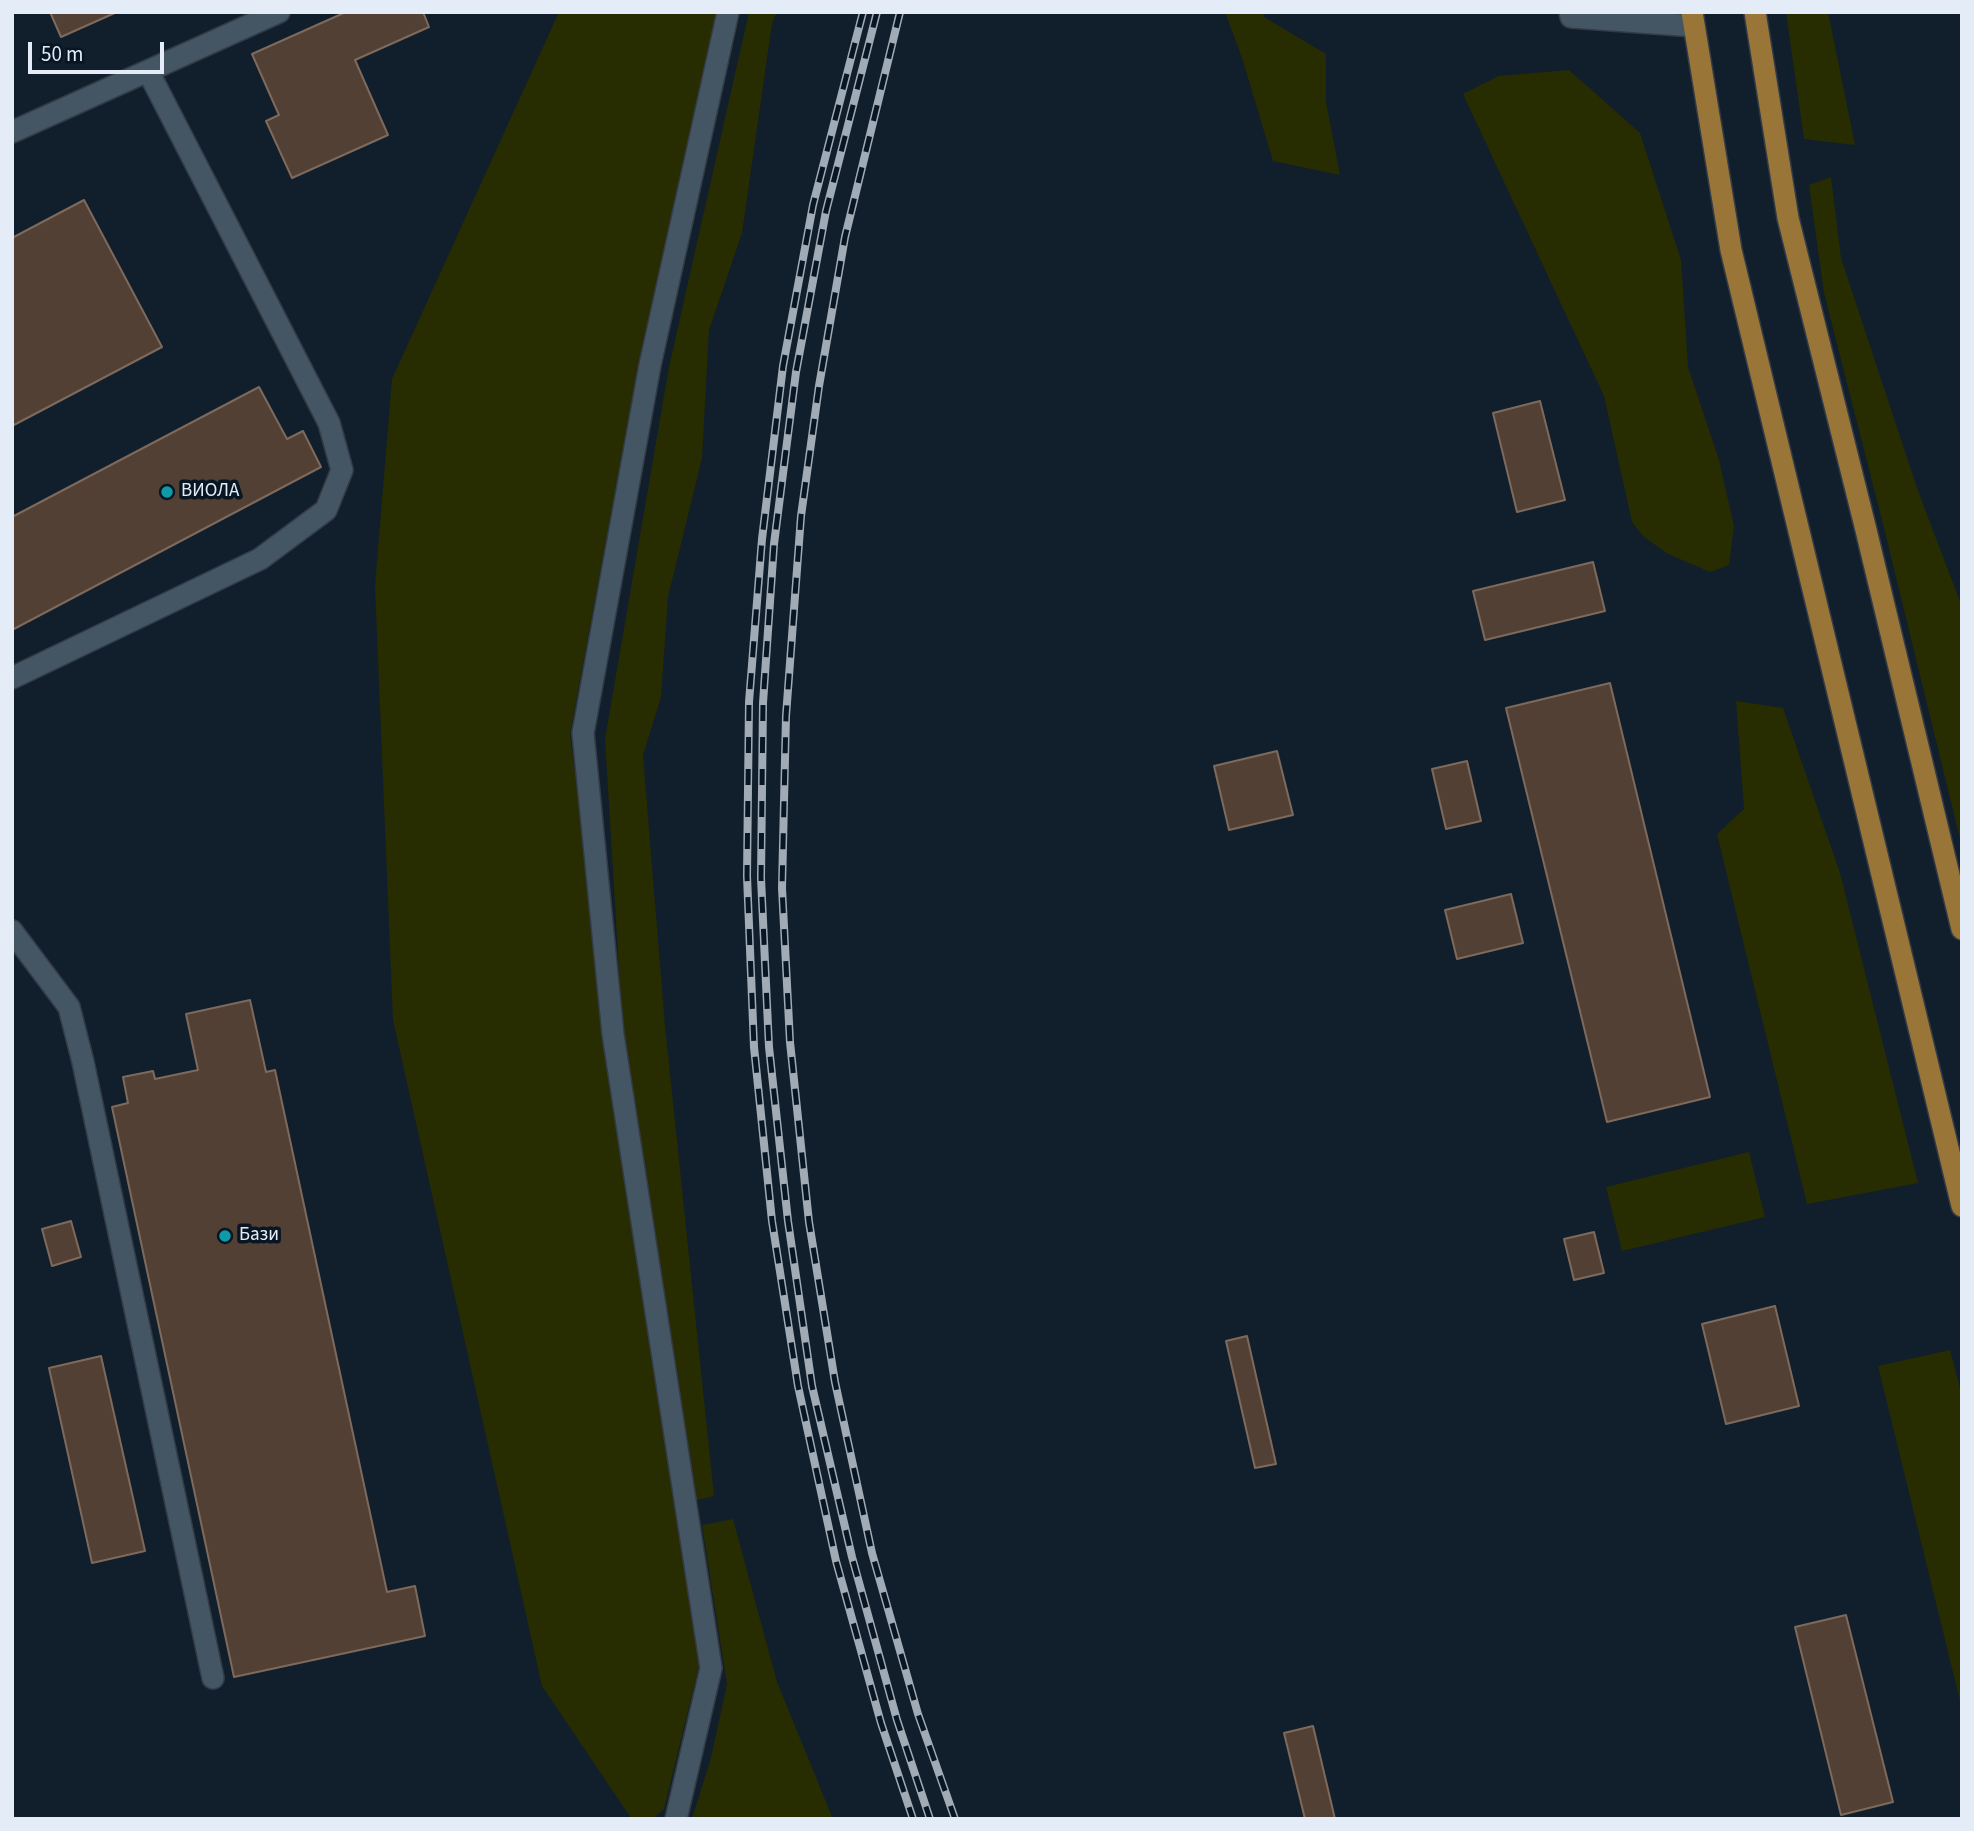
<!DOCTYPE html>
<html>
<head>
<meta charset="utf-8">
<style>
  body { margin:0 }
  #map { position:relative; width:1974px; height:1831px; overflow:hidden; background:#111f2c; font-family:"Source Sans 3",sans-serif }
  canvas { display:block }
  .frame { position:absolute; inset:0; border:14px solid #e4edf7; pointer-events:none }
  .scale { position:absolute; left:28px; top:42px; width:136px; height:32px; box-sizing:border-box; border:4px solid #e4edf7; border-top:0; padding-left:9px; font-size:21px; line-height:24px; white-space:nowrap; color:#e4edf7; -webkit-text-stroke:5px #081623; paint-order:stroke }
</style>
</head>
<body>
<div id="map">
<canvas width="1974" height="1831"></canvas>
<div class="frame"></div>
<div class="scale">50 m</div>
</div>
<script>
const c = document.querySelector('canvas').getContext('2d');
c.lineJoin = 'round';
function fillPath(path, color) { c.fillStyle = color; c.fill(path, 'evenodd'); }
const shape = rows => new Path2D(rows.map(r => 'M' + r).join(''));
function stroke(path, color, width, dash) { c.strokeStyle = color; c.lineWidth = width; c.lineCap = dash ? 'butt' : 'round'; c.setLineDash(dash || []); c.stroke(path); }
function label(font, color, halo, rows, align = 'center') {
  c.font = font + ' "Source Sans 3",sans-serif'; c.lineWidth = 7; c.setLineDash([]); c.textBaseline = 'middle'; c.strokeStyle = halo; c.fillStyle = color; for (const [text, x, y, turn = 0] of rows) {
    c.save(); c.translate(x, y); c.rotate((+turn || 0) * Math.PI / 180); c.textAlign = isNaN(turn) ? turn : align; if (halo) c.strokeText(text, 0, 0); c.fillText(text, 0, 0); c.restore();
  }
}
fillPath(shape([
  [559,12,718,12,639,361,570,734,607,1034,699,1666,664,1809,653,1819,631,1818,542,1686,393,1020,375,586,392,379],
  [749,12,777,12,772,23,742,233,709,330,702,458,668,597,661,697,643,755,665,1026,714,1496,694,1501,623,1037,605,739,669,367],
  [1225,12,1263,12,1264,17,1326,54,1326,102,1340,175,1273,161,1243,61],
  [1786,12,1828,12,1855,145,1804,139],
  [1569,70,1640,133,1681,260,1688,367,1719,460,1734,526,1729,565,1710,572,1668,554,1644,537,1632,522,1604,396,1463,94,1499,76],
  [1831,177,1841,258,1917,488,1962,607,1962,847,1884,528,1824,293,1809,185],
  [1736,701,1783,708,1840,873,1918,1183,1807,1204,1717,834,1744,809],
  [1749,1152,1765,1217,1622,1251,1606,1187],
  [1950,1350,1962,1396,1962,1709,1878,1366],
  [733,1519,777,1682,833,1819,692,1819,711,1758,727,1684,702,1525]
]), '#282c01');
const building = shape([
  [50,12,117,12,61,37,50,12],
  [346,12,423,12,429,27,355,60,388,135,292,178,266,121,279,115,252,54,346,12],
  [84,200,162,347,12,426,12,238,84,200],
  [259,387,287,439,303,431,321,467,12,630,12,517,259,387],
  [1540,401,1565,500,1517,512,1493,413,1540,401],
  [1593,562,1605,611,1485,640,1473,591,1593,562],
  [1610,683,1710,1097,1607,1122,1506,708,1610,683],
  [1277,751,1293,815,1229,830,1214,766,1277,751],
  [1467,761,1481,821,1446,829,1432,769,1467,761],
  [1511,894,1523,943,1457,959,1445,910,1511,894],
  [250,1000,266,1072,275,1070,387,1592,415,1586,425,1636,234,1677,112,1107,128,1103,123,1077,153,1071,155,1079,198,1070,186,1014,250,1000],
  [71,1221,81,1257,52,1266,42,1229,71,1221],
  [1594,1232,1604,1273,1574,1280,1564,1239,1594,1232],
  [1775,1306,1799,1406,1726,1424,1702,1324,1775,1306],
  [1247,1336,1276,1464,1255,1468,1226,1341,1247,1336],
  [101,1356,145,1551,92,1563,49,1368,101,1356],
  [1846,1615,1893,1802,1841,1815,1795,1627,1846,1615],
  [1313,1726,1335,1819,1305,1819,1284,1733,1313,1726]
]);
fillPath(building, '#534034');
stroke(building, '#7e6a5c', 2);
const minor = shape([
  [1570,12,1571,17,1694,26],
  [12,132,279,12],
  [12,678,260,559,326,510,342,470,329,423,148,71],
  [12,931,69,1007,83,1062,213,1678],
  [676,1819,711,1668,613,1034,583,733,650,365,728,12]
]);
const major = shape([
  [1692,12,1731,250,1962,1206],
  [1755,12,1788,218,1866,530,1962,929]
]);
stroke(minor, '#333b46', 24);
stroke(major, '#333b46', 24);
stroke(minor, '#445564', 21);
stroke(major, '#997538', 21);
const rail = shape([
  [863,12,813,205,783,366,762,539,749,702,747,876,754,1047,772,1221,798,1386,836,1561,881,1723,913,1819],
  [877,12,826,211,796,372,774,544,763,703,761,878,769,1047,788,1221,812,1386,852,1557,897,1720,930,1819],
  [900,12,845,237,819,386,801,516,786,716,782,888,790,1042,809,1222,835,1382,872,1553,918,1714,955,1819]
]);
stroke(rail, '#a0abb6', 8);
stroke(rail, '#081623', 5, [16]);
for (const [x, y, r, color] of [
  [167,492,7,"#0f9aa8"],
  [225,1236,7,"#0f9aa8"]
]) { const dot = new Path2D(); dot.arc(x, y, r, 0, 2 * Math.PI); c.fillStyle = color; c.fill(dot); stroke(dot, '#081623', 2.5); }
label('19px', '#e4edf7', '#081623', [
  ["ВИОЛА",181,492],
  ["Бази",239,1236]
], 'left');
</script>
</body>
</html>
